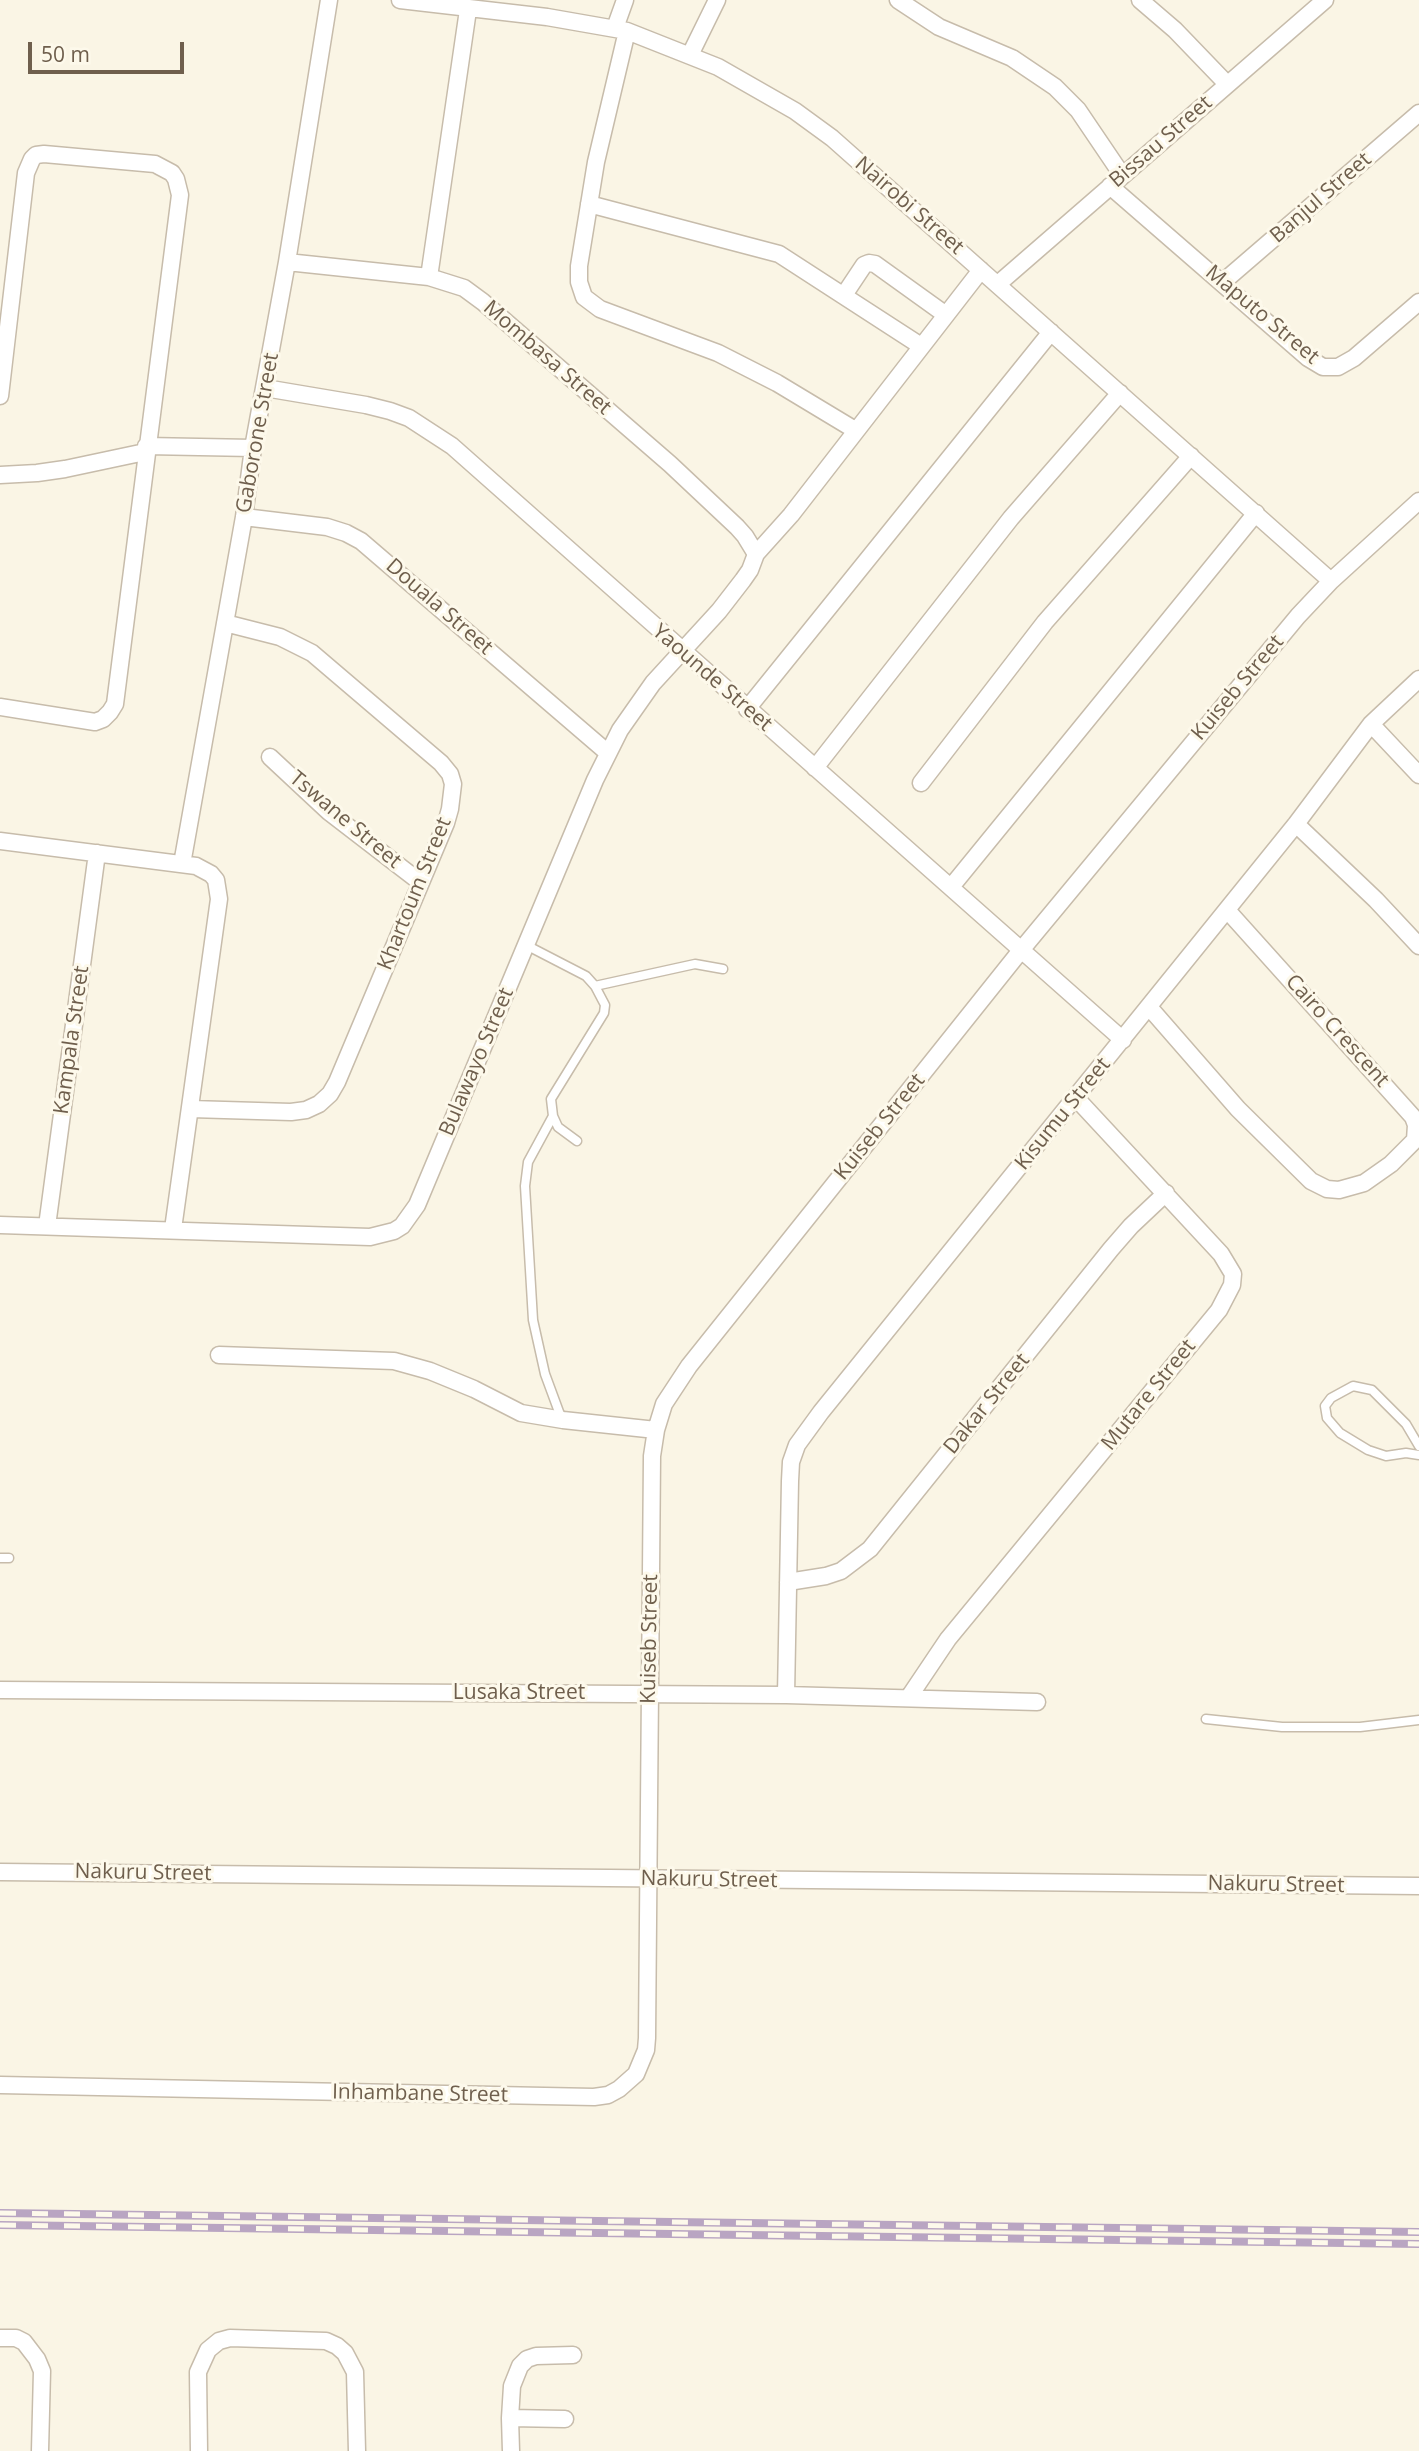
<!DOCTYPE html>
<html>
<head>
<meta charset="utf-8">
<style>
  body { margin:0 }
  #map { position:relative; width:1419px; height:2451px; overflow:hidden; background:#faf5e5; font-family:"Open Sans",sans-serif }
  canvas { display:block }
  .scale { position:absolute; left:28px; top:42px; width:156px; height:32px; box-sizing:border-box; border:4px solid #6f5f4d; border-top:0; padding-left:9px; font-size:21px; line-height:24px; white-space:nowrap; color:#6f5f4d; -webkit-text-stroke:5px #fdf9eb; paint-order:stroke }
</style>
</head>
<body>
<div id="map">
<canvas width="1419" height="2451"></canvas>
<div class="scale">50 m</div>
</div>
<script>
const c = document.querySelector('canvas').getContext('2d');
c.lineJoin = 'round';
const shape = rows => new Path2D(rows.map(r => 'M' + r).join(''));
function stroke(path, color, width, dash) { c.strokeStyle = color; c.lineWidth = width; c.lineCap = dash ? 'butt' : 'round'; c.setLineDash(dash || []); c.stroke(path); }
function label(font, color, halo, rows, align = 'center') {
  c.font = font + ' "Open Sans",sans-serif'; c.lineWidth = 6; c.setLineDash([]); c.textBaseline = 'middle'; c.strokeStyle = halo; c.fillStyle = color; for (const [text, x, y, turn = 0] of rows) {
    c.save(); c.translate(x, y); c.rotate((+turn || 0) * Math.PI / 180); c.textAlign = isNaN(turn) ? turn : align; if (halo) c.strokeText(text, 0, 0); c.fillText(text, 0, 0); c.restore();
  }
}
const service = shape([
  [526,945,586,976,595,986,605,1005,604,1013,551,1099,553,1116,558,1127,577,1141],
  [595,986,695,964,723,969],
  [553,1116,528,1162,525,1186,533,1320,545,1374,562,1420],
  [1419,1446,1406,1424,1372,1390,1353,1386,1331,1398,1325,1406,1327,1418,1340,1433,1368,1450,1386,1456,1406,1453,1419,1455],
  [0,1558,9,1558],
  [1206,1719,1282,1727,1360,1727,1419,1720]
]);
const minor = shape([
  [400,0,547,17,627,31,718,67,795,111,832,138,1331,581],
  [898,0,939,27,1012,58,1055,87,1078,110,1122,175],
  [1140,0,1175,30,1227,84],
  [615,28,625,0],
  [627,31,596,162,579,266,579,282,584,297,600,309,718,353,777,383,855,430],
  [690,55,717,0],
  [1110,186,1308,358,1323,367,1338,367,1354,358,1419,302],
  [589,204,779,254,921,346],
  [287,262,429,277,464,288,483,302,670,464,737,527,745,536,756,554],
  [429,277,468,10],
  [1223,282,1419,113],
  [998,284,1325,0],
  [844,295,864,265,869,263,875,264,946,315],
  [265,388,366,405,390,411,409,418,452,446,1123,1040],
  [0,396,26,173,32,159,36,155,44,154,155,164,172,173,176,179,180,195,115,704,110,712,103,719,95,722,0,707],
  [146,446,253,448],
  [0,475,37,473,65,469,145,452],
  [244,517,327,527,346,533,361,541,608,753],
  [747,709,1051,332],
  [1371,724,1419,775],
  [270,757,329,812,420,882],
  [815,768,1011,518,1120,393],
  [921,783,1045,622,1191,456],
  [1296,824,1376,900,1419,946],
  [0,841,196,866,211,874,216,880,219,899,173,1229],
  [182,864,244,517,253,448,287,262,329,0],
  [951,887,1256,513],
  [1149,1007,1238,1109,1311,1181,1327,1189,1339,1190,1364,1183,1391,1164,1415,1140,1416,1125,1413,1117,1227,910],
  [191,1109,291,1112,306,1110,319,1104,330,1094,337,1082,446,823,450,809,453,784,450,774,441,763,312,653,280,637,225,623],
  [0,1225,370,1237,394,1231,402,1226,417,1205,595,780,620,730,653,683,719,611,743,580,750,570,756,554,791,515,981,270],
  [47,1226,97,853],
  [219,1355,394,1361,430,1371,474,1389,521,1413,563,1420,656,1430],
  [788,1582,826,1576,841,1571,870,1549,1111,1249,1131,1226,1166,1193],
  [0,1690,786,1695,1037,1702],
  [786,1695,790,1481,791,1462,797,1445,821,1412,1296,824,1371,724,1419,679],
  [909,1697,948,1639,1219,1310,1232,1285,1233,1274,1221,1254,1076,1098],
  [0,1872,1419,1886],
  [0,2085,594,2097,608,2095,619,2089,636,2074,646,2050,647,2038,652,1456,656,1430,664,1404,689,1366,1022,949,1298,616,1331,581,1419,501],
  [0,2338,16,2338,24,2342,37,2359,42,2371,40,2451],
  [510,2418,565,2419],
  [199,2451,198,2372,208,2350,219,2341,230,2338,326,2341,337,2346,345,2353,355,2372,357,2451],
  [511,2451,510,2418,512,2386,520,2366,527,2359,536,2356,573,2355]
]);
stroke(service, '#c7bcab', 11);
stroke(minor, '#c7bcab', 19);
stroke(service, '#fff', 8);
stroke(minor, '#fff', 16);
const rail = shape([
  [0,2213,1419,2232],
  [0,2225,1419,2244]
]);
stroke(rail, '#b9a5c2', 8);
stroke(rail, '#fdf9eb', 5, [16]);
label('21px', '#6f5f4d', '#fdf9eb', [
  ["Bissau Street",1161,142,-41],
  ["Banjul Street",1321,198,-41],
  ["Nairobi Street",909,206,41],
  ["Maputo Street",1262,315,40],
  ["Mombasa Street",547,358,41],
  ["Gaborone Street",258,433,-80],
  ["Douala Street",439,607,41],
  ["Yaounde Street",712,678,41],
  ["Kuiseb Street",1238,688,-50],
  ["Tswane Street",345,820,40],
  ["Khartoum Street",415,894,-68],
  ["Cairo Crescent",1337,1031,48],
  ["Kampala Street",72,1040,-82],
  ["Bulawayo Street",477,1062,-67],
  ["Kisumu Street",1063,1114,-51],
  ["Kuiseb Street",880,1127,-51],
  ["Mutare Street",1149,1395,-51],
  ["Dakar Street",987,1404,-51],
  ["Kuiseb Street",650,1639,-89],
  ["Lusaka Street",519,1693],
  ["Nakuru Street",143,1873,1],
  ["Nakuru Street",709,1880,1],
  ["Nakuru Street",1276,1885,1],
  ["Inhambane Street",420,2094,1]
]);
</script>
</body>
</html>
